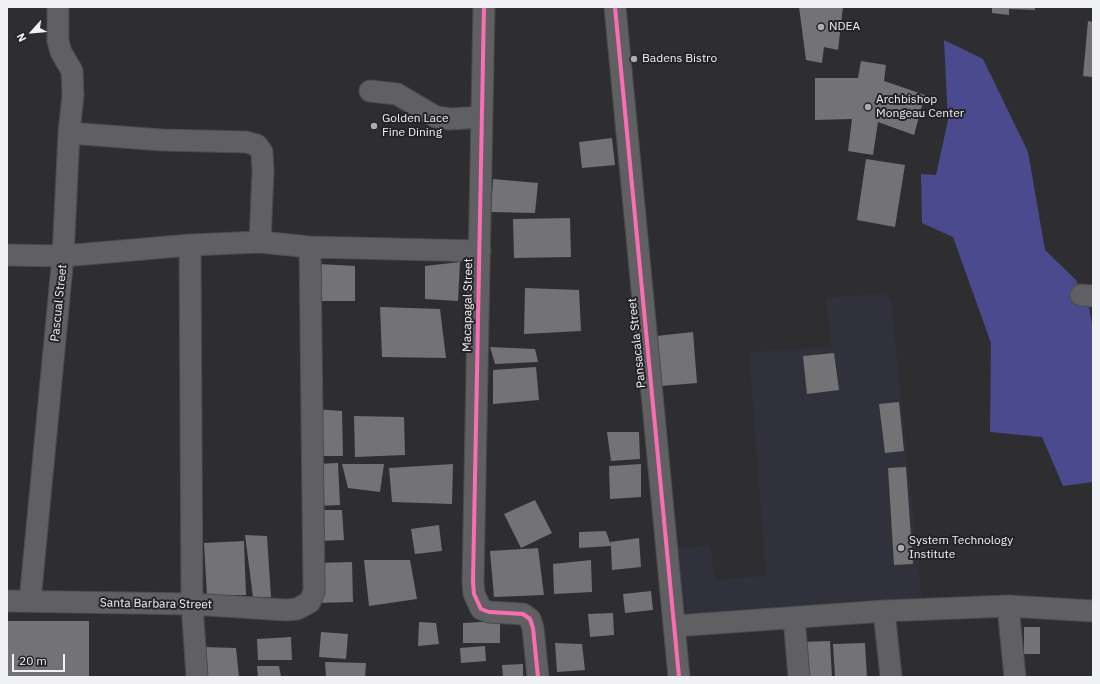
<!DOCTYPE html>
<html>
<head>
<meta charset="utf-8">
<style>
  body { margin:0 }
  #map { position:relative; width:1100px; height:684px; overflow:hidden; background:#2e2e31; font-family:"IBM Plex Sans",sans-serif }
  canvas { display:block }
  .frame { position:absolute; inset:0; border:8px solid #f0f1f4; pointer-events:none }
  .north { position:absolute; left:12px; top:12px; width:40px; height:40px; -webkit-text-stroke:3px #232328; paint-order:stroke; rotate:243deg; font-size:11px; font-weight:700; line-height:16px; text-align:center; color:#f0f1f4 }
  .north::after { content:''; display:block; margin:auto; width:14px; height:18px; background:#f0f1f4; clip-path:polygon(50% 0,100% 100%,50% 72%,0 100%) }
  .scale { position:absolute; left:12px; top:654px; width:53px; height:18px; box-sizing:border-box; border:2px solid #f0f1f4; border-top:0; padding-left:5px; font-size:12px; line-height:14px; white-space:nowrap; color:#f0f1f4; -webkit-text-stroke:3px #232328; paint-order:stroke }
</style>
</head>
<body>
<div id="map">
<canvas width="1100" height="684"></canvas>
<div class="frame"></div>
<div class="north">N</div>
<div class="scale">20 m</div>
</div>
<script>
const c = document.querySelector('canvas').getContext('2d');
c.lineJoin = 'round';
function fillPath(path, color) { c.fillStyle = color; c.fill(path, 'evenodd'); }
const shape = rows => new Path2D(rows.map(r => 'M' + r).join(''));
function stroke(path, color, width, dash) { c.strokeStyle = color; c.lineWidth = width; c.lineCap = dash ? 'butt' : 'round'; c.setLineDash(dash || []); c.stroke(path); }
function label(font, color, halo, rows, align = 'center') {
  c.font = font + ' "IBM Plex Sans",sans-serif'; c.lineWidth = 4; c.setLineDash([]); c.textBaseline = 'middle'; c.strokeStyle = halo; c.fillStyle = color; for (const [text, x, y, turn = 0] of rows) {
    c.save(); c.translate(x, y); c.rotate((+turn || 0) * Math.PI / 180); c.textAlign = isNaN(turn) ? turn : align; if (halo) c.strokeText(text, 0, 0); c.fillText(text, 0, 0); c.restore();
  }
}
fillPath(shape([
  [885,293,891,300,922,603,683,614,669,548,710,546,715,580,766,576,749,352,831,347,826,298]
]), '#31313b');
fillPath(shape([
  [944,40,983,59,1028,152,1045,250,1076,280,1089,308,1093,328,1093,482,1063,486,1042,437,990,432,991,343,953,237,922,223,921,174,936,175,948,120]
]), '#4c4a8e');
fillPath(shape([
  [799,7,843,7,838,50,824,47,822,63,806,60],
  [992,7,1035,7,1035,10,1009,9,1009,15,992,13],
  [1088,21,1093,22,1093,77,1083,76],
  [861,61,886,65,884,81,925,95,914,135,878,122,873,155,848,151,852,119,815,120,815,78,858,78],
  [612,138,615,165,582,168,579,142],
  [866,159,905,165,895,227,857,220],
  [493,179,538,183,535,213,491,212],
  [570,218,571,257,514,258,513,219],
  [460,262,458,301,425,299,425,266],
  [319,264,355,266,355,301,318,301],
  [525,288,579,290,581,331,524,334],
  [380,307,440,309,446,358,382,357],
  [693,332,697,383,661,386,656,336],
  [490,347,535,349,538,362,495,364],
  [834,353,839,390,807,394,803,356],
  [536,367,539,400,493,404,493,370],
  [899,402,904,451,885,453,879,404],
  [314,409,342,411,343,456,316,456],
  [354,416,404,417,405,455,355,457],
  [607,432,639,432,640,459,611,461],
  [338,463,340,505,315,506,315,464],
  [342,464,384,464,380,492,348,488],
  [453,464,452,504,392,502,389,468],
  [641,464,641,497,610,499,609,466],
  [906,467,913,564,894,565,888,468],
  [535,500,552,533,521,548,504,514],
  [317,510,342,510,344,540,319,541],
  [439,525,442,551,415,554,411,529],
  [606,531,611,546,610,542,639,538,641,567,612,570,611,546,579,548,579,532],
  [245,535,267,536,271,597,253,597],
  [244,541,246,595,207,596,204,543],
  [538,548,544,595,494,597,490,551],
  [364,560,410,560,417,599,369,606],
  [591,560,592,592,554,594,553,564],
  [352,562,353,602,317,603,316,563],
  [651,591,653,610,625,613,623,594],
  [613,613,614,635,590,637,588,614],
  [7,621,89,621,89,677,7,677],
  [500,621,500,643,463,643,463,623],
  [419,622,436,623,439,644,418,646],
  [1024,627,1040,627,1040,654,1024,654],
  [321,632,348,634,346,659,319,657],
  [291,637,292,660,258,660,257,639],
  [830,641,832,677,800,677,798,642],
  [555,643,582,644,585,670,557,672],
  [865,643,867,677,835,677,833,644],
  [485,646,486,661,461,663,460,648],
  [203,647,236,648,239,677,207,677],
  [325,662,366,663,365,677,326,677],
  [523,664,523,677,503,677,502,665],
  [257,666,279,666,281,677,258,677]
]), '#737375');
const minor = shape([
  [484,7,473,581,474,594,481,609,489,612,523,614,530,619,533,628,538,677],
  [615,7,679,677],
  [370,91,397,94,436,117,450,119,482,117],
  [69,133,162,140,246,142,257,145,262,152,263,171,260,242],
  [190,245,192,604,197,677],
  [7,255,63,256,190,245,260,242,310,247,480,251],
  [1081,295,1093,296],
  [7,601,192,604,286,610,297,609,310,602,314,591,310,247],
  [30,601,63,256,69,133,73,95,72,71,61,52,58,41,58,7],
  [1008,606,1015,677],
  [884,611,891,677],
  [794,618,799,677],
  [675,626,884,611,1008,606,1093,611]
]);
stroke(minor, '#4a4b4d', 23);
stroke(minor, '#606062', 21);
stroke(shape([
  [484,7,473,581,474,594,481,609,489,612,523,614,530,619,533,628,538,677],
  [615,7,679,677]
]), '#f96db3', 4);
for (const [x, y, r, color] of [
  [821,27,4,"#acadb0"],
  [634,59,4,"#acadb0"],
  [868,107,4,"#acadb0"],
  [374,126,4,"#acadb0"],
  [901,548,4,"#acadb0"]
]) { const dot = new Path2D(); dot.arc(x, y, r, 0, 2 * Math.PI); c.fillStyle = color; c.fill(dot); stroke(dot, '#232328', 1.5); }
label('12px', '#f0f1f4', '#232328', [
  ["NDEA",829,27],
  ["Badens Bistro",642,59],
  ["Archbishop",876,100],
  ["Mongeau Center",876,114],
  ["Golden Lace",382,119],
  ["Fine Dining",382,133],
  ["System Technology",909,541],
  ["Institute",909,555]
], 'left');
label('12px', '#f0f1f4', '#232328', [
  ["Pascual Street",59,303,-84],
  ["Macapagal Street",468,305,-89],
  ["Pansacala Street",637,343,-96],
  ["Santa Barbara Street",156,604,1]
]);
</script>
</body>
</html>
